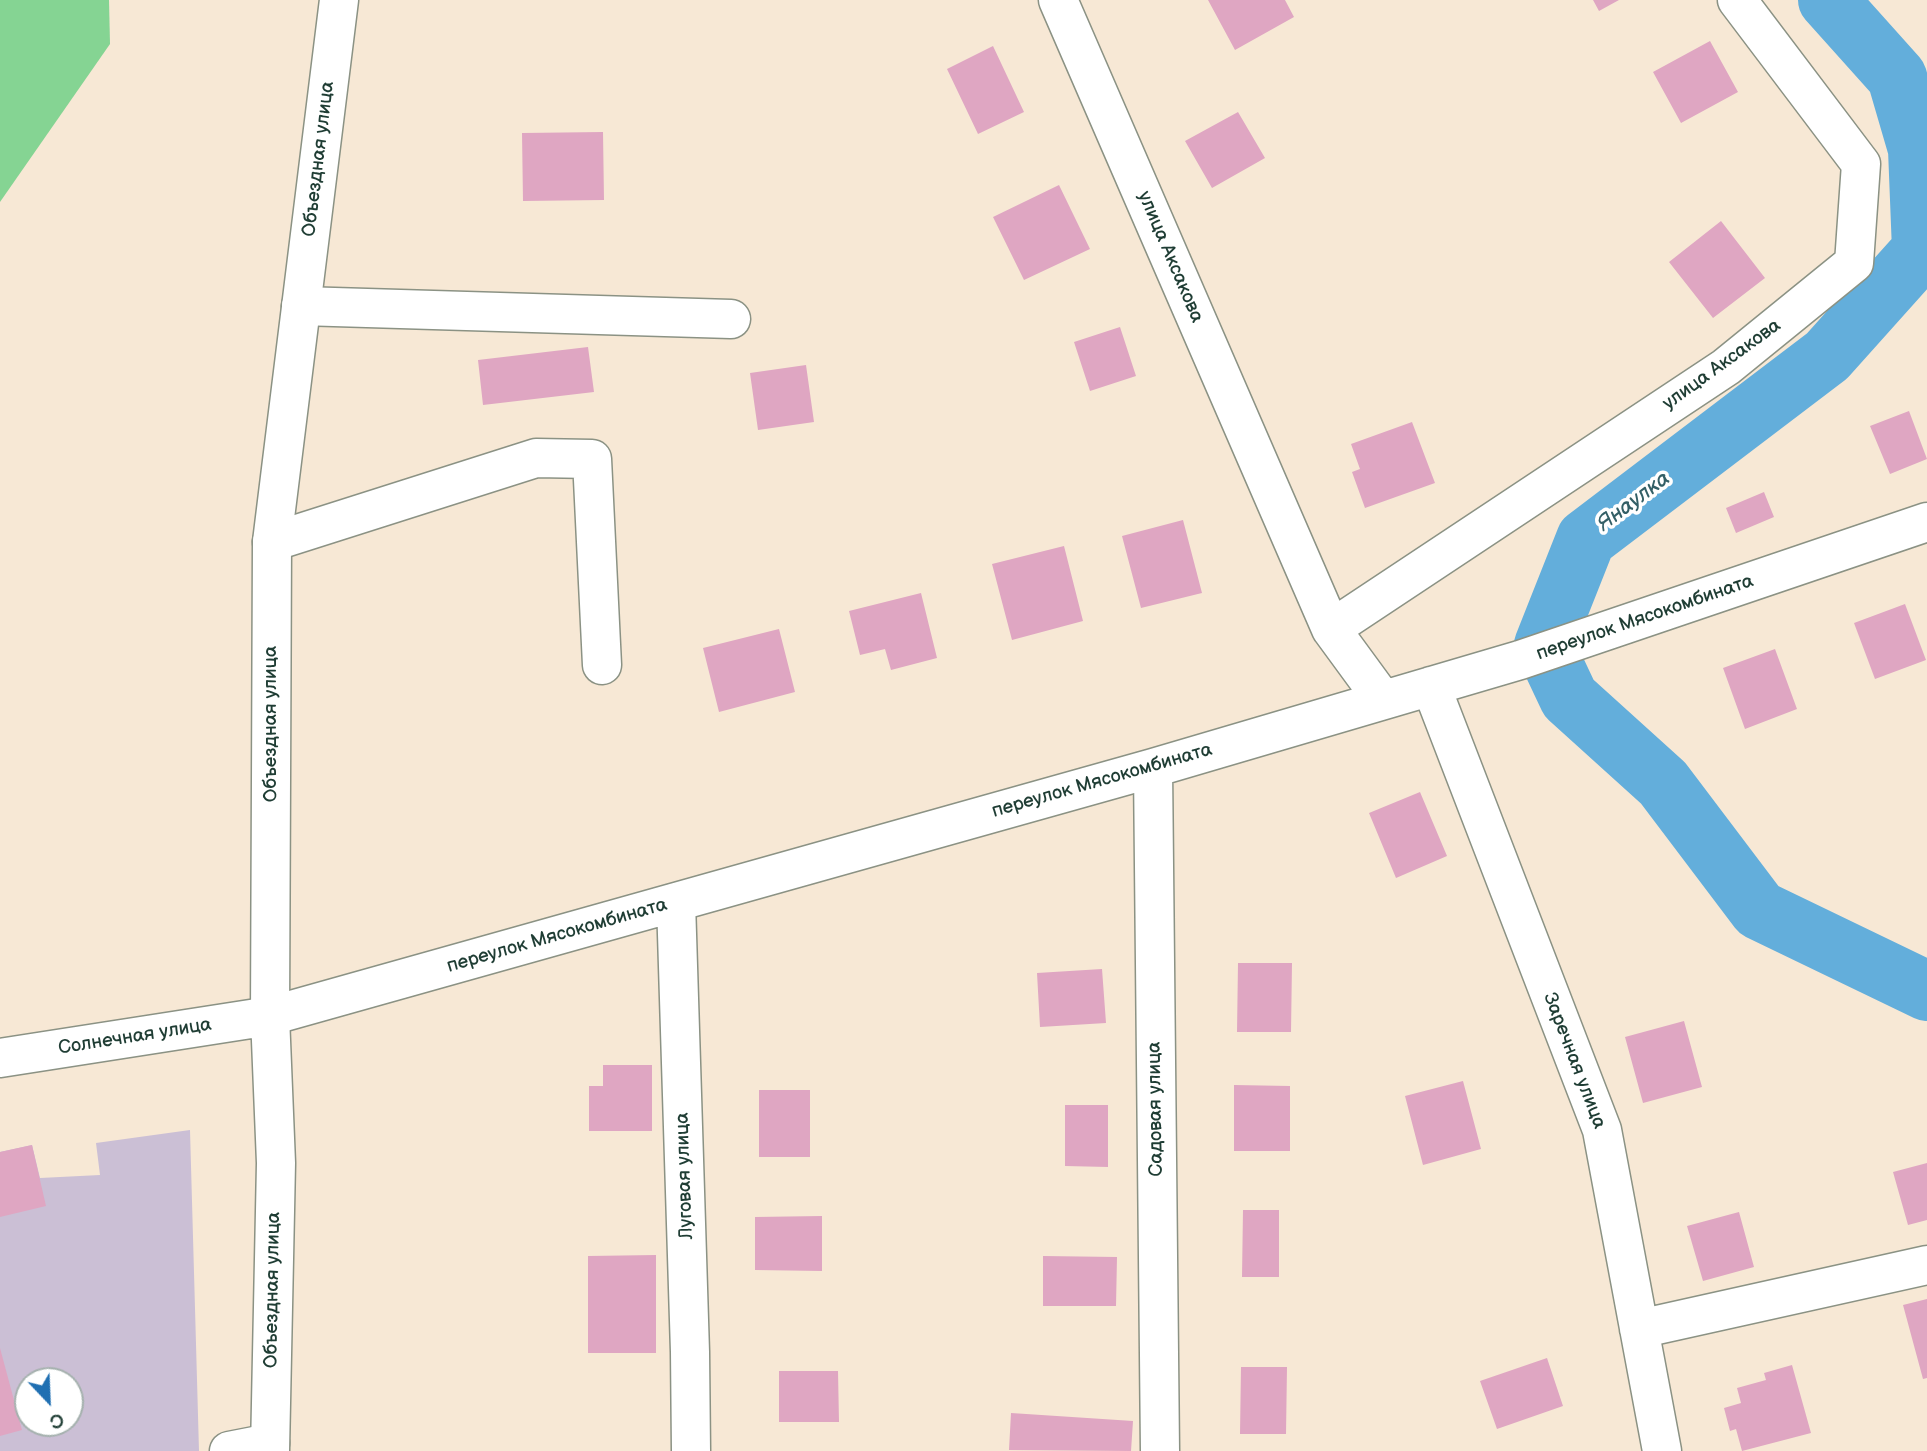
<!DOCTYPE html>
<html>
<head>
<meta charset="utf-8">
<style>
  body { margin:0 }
  #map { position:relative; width:1927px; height:1451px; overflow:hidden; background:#f7e8d5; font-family:"Balsamiq Sans",sans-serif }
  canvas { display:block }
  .north { position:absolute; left:14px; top:1367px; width:70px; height:70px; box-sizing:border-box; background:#fff; border:2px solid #a5b1ae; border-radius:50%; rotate:157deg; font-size:19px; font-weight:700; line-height:28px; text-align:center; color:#1f3d34 }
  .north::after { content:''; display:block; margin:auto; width:24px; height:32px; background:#1f6fb2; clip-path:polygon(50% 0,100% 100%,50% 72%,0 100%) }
</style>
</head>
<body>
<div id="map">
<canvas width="1927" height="1451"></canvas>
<div class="north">С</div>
</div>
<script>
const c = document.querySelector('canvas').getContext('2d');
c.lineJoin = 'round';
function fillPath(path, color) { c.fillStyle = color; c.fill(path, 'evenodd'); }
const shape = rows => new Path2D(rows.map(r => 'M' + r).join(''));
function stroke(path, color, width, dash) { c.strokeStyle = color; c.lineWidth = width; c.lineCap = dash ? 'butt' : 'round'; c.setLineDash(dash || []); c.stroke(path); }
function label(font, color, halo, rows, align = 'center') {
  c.font = font + ' "Balsamiq Sans",sans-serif'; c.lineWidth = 7; c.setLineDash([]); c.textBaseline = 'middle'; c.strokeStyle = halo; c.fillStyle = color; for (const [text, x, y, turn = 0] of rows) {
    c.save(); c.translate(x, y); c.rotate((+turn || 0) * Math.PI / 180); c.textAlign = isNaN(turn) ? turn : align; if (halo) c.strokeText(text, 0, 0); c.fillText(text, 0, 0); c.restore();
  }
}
fillPath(shape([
  [190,1130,199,1451,0,1451,0,1152,32,1145,40,1178,100,1175,96,1143],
  [28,1381,70,1381,70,1423,28,1423]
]), '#cbbfd5');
fillPath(shape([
  [0,0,109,0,110,44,0,202]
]), '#85d493');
stroke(shape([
  [1828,0,1897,77,1918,149,1922,250,1827,356,1586,539,1544,645,1569,698,1663,783,1759,910,1927,991]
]), '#63aedb', 60);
fillPath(shape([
  [1208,0,1285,0,1294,17,1235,50],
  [1593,0,1619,0,1599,11],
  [1710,41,1738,92,1681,123,1653,72],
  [993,46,1024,112,978,134,947,69],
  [1238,112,1265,158,1212,188,1185,141],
  [603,132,604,200,523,201,522,133],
  [1059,185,1090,249,1024,280,993,217],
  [1721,221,1765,278,1713,318,1669,262],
  [1120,327,1136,376,1090,391,1074,342],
  [588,347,594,392,483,405,478,360],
  [806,365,814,422,758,430,750,373],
  [1909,411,1927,459,1890,474,1870,426],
  [1412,422,1435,483,1365,508,1352,472,1360,469,1351,444],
  [1764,492,1774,517,1736,533,1726,508],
  [1183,520,1202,593,1141,608,1122,536],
  [1064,546,1083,621,1012,640,992,564],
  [921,593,937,658,891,670,885,649,860,655,849,611],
  [1905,604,1926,660,1875,679,1854,623],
  [779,629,795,692,719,712,703,648],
  [1775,649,1797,709,1745,729,1723,668],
  [1420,792,1447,856,1396,878,1369,813],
  [1238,963,1292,963,1291,1032,1237,1032],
  [1102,969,1106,1023,1040,1027,1037,973],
  [1684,1021,1702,1087,1643,1103,1625,1037],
  [603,1065,652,1065,652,1131,589,1131,589,1086,603,1086],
  [1463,1081,1481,1149,1423,1165,1405,1096],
  [1234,1085,1290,1086,1290,1151,1234,1151],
  [759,1090,810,1090,810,1157,759,1157],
  [1065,1105,1108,1105,1108,1167,1065,1166],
  [32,1145,46,1206,0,1217,0,1152],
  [1927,1163,1927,1220,1908,1225,1893,1172],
  [1243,1210,1279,1210,1279,1277,1242,1277],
  [1739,1212,1754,1267,1703,1281,1687,1226],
  [822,1216,822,1271,755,1270,755,1217],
  [656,1255,656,1353,588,1353,588,1256],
  [1043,1256,1117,1257,1116,1306,1043,1306],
  [1927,1299,1927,1378,1923,1379,1903,1305],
  [0,1348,22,1430,0,1436],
  [1547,1358,1563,1406,1497,1429,1480,1381],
  [1792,1365,1811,1433,1742,1451,1736,1429,1730,1431,1724,1408,1741,1403,1737,1388,1766,1380,1764,1373],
  [1241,1367,1287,1367,1286,1434,1240,1434],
  [779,1371,838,1371,839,1422,779,1422],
  [1011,1413,1133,1421,1131,1451,1009,1450]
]), '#dfa6c2');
const minor = shape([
  [1058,0,1331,629],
  [301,306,731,319],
  [272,542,536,458,592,459,602,665],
  [1431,686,1602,1130,1662,1451],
  [1383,700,1331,629,1726,367,1854,263,1861,164,1737,0],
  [1153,768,1160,1451],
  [676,902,690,1352,691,1451],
  [270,1016,1153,768,1520,660,1927,522],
  [1639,1329,1927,1265],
  [229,1451,270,1443]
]);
const major = shape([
  [0,1058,270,1016],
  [270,1451,276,1163,270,1016,272,542,339,0]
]);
stroke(minor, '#8b9284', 41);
stroke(major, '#8b9284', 41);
stroke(minor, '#fff', 38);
stroke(major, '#fff', 38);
label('19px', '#1f3d34', '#fff', [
  ["Объездная улица",319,159,-83],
  ["улица Аксакова",1170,257,67],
  ["улица Аксакова",1722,365,-36],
  ["переулок Мясокомбината",1645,618,-19],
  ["Объездная улица",271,724,-90],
  ["переулок Мясокомбината",1102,781,-16],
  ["переулок Мясокомбината",557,936,-16],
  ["Солнечная улица",135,1037,-9],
  ["Заречная улица",1574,1061,69],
  ["Садовая улица",1156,1109,-91],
  ["Луговая улица",685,1176,-92],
  ["Объездная улица",273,1290,-89]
]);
label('italic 21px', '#335f66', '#fff', [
  ["Янаулка",1634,502,-37]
]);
</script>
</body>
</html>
